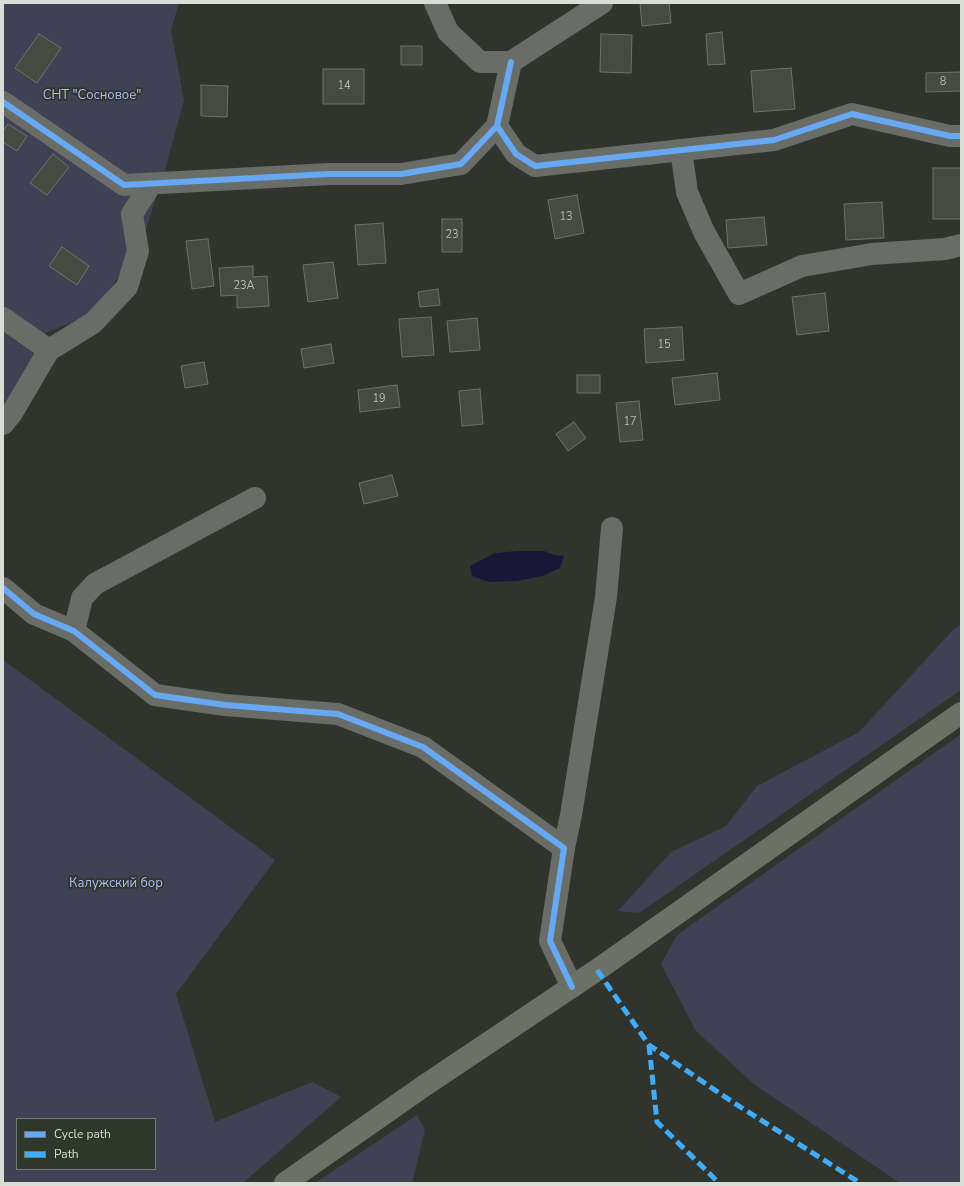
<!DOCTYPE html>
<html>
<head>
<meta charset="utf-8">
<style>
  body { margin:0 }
  #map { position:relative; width:964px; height:1186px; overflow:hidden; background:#30342d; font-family:"Nunito Sans",sans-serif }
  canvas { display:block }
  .frame { position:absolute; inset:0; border:4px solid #d8ddd5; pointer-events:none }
  .legend { position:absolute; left:16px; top:1118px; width:140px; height:52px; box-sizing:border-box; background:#2f372a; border:1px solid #73796e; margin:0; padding:5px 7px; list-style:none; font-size:12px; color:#d8ddd5 }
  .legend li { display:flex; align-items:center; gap:8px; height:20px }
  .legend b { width:20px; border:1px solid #73796e }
</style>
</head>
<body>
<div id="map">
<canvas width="964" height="1186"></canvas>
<div class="frame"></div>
<ul class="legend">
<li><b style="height:5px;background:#66a8f1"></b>Cycle path</li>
<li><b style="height:5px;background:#42abf6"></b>Path</li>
</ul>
</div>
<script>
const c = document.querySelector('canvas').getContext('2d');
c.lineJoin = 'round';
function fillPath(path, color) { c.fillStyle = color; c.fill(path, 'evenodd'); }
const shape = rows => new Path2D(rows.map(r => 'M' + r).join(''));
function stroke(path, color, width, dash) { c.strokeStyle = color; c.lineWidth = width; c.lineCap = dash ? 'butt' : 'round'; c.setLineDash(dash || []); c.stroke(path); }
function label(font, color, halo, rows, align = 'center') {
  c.font = font + ' "Nunito Sans",sans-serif'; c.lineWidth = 3.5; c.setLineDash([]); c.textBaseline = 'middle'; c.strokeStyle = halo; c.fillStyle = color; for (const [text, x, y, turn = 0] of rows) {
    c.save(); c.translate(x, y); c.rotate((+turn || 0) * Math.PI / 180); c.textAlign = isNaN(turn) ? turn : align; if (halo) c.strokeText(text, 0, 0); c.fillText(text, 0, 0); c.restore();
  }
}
fillPath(shape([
  [3,3,179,3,171,30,184,100,165,170,145,233,96,313,45,333,11,404,3,412],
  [961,624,961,690,639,913,618,911,671,852,726,826,757,786,859,732,953,630],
  [3,660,275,860,176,994,215,1122,312,1082,341,1097,243,1183,3,1183],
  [17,1119,155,1119,155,1169,17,1169],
  [961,734,961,1183,900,1183,755,1085,696,1031,661,964,677,935],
  [417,1115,425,1130,412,1183,315,1183]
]), '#404155');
fillPath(shape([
  [518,551,544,551,554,555,564,556,560,568,542,576,517,581,489,582,472,576,470,566,495,553]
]), '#191737');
const building = shape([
  [640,3,669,3,671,23,642,26,640,3],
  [722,32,725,64,708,65,706,34,722,32],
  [39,34,61,48,37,83,15,68,39,34],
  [601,34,632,35,631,73,600,72,601,34],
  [401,46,422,46,422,65,401,65,401,46],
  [791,68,795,109,754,112,751,71,791,68],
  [323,69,364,69,364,104,323,104,323,69],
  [961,72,961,91,926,92,926,73,961,72],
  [201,85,228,86,227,117,201,116,201,85],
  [8,124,27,136,17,151,3,142,3,131,8,124],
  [53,154,69,167,47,195,30,183,53,154],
  [933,168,961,168,961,219,933,219,933,168],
  [577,195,584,233,555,239,548,200,577,195],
  [882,202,884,238,846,240,844,204,882,202],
  [764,217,767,245,728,248,726,220,764,217],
  [442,219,462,219,462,252,442,252,442,219],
  [383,223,386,263,358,265,355,225,383,223],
  [208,239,214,286,192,289,186,241,208,239],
  [62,247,89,266,77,285,49,266,62,247],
  [333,262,338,298,308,302,303,265,333,262],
  [253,266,253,277,267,276,269,306,237,308,237,295,221,296,219,268,253,266],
  [438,289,440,305,420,307,418,292,438,289],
  [825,293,829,331,797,335,792,297,825,293],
  [431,317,434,355,402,357,399,319,431,317],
  [477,318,480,350,450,352,447,321,477,318],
  [682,327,684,360,646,363,644,329,682,327],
  [331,344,334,363,304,368,301,349,331,344],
  [204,362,208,384,185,388,181,366,204,362],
  [717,373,720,400,675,405,672,378,717,373],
  [577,375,600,375,600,393,577,393,577,375],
  [397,385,400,407,360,412,358,390,397,385],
  [480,389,483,424,462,426,459,391,480,389],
  [639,401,643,440,620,442,616,403,639,401],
  [574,422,586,438,568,451,556,434,574,422],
  [392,475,398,496,364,504,359,483,392,475]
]);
fillPath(building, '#454b40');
stroke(building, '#6e726b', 1);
stroke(shape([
  [435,3,448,32,480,62,511,62,602,3],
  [3,102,124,185,329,174,401,174,461,164,497,126,511,62],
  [497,126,516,154,535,166,774,140,852,114,950,136,961,136],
  [681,150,687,192,704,232,739,294,802,266,872,254,945,249,961,245],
  [3,318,49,350],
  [3,424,12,413,49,350,93,323,127,287,138,251,132,214,151,184],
  [3,588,34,614,74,631,155,695,225,705,338,714,423,747,564,848,550,941,572,987],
  [74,631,82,598,95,584,255,498],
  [564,848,571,815,606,597,612,528]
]), '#696c67', 22);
stroke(shape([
  [285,1183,421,1088,597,970,961,713]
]), '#6c7166', 22);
stroke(shape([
  [597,970,649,1045,731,1101,860,1183],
  [649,1045,657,1122,719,1183]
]), '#42abf6', 5, [10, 5]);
stroke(shape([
  [3,102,124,185,329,174,401,174,461,164,497,126,511,62],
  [497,126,516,154,535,166,774,140,852,114,950,136,961,136],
  [3,588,34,614,74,631,155,695,225,705,338,714,423,747,564,848,550,941,572,987]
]), '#66a8f1', 6);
label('11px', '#b3b8b0', null, [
  ["8",943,82],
  ["14",344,86],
  ["13",566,217],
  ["23",452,235],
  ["23А",244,286],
  ["15",664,345],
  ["19",379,399],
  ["17",630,422]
]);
label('13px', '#b4b6fb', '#2f372a', [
  ["СНТ \"Сосновое\"",92,96],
  ["Калужский бор",116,884]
]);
</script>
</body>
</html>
